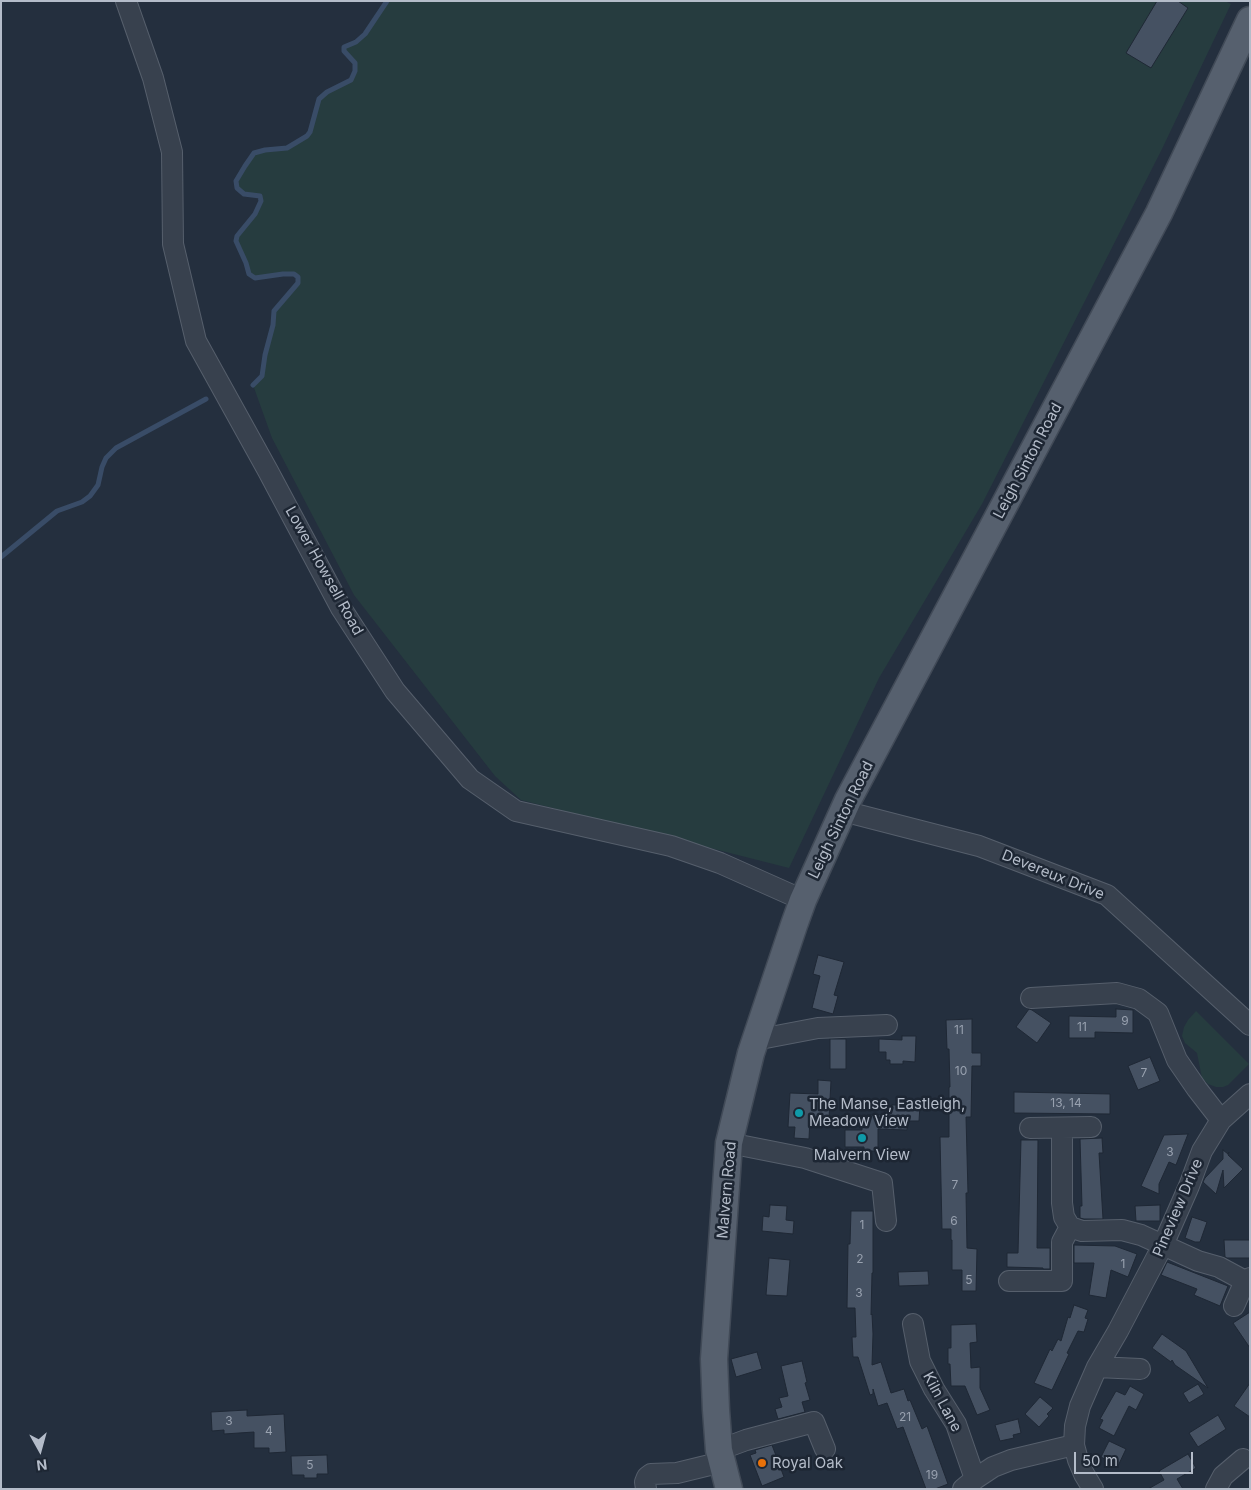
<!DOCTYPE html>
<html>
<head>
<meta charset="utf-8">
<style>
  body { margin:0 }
  #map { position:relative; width:1251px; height:1490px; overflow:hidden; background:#242f3e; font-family:Inter,sans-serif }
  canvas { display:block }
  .frame { position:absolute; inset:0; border:2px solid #b4bcc9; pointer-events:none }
  .north { position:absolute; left:15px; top:1425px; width:50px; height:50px; -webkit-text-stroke:4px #1d2633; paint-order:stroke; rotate:173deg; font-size:14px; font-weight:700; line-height:20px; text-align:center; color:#b4bcc9 }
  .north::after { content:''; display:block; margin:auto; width:18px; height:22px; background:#b4bcc9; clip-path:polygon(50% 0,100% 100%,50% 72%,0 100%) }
  .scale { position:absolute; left:1074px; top:1452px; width:119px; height:22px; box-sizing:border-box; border:2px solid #b4bcc9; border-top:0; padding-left:6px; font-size:15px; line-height:18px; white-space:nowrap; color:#b4bcc9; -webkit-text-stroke:4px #1d2633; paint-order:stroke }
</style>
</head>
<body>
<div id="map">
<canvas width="1251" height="1490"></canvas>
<div class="frame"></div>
<div class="north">N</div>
<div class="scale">50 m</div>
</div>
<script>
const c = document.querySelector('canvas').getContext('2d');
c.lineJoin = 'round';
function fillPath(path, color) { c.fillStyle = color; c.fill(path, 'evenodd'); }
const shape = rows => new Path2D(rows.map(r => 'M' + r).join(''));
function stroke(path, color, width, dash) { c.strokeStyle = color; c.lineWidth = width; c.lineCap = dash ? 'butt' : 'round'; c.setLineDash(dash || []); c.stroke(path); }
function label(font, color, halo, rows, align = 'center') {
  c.font = font + ' Inter,sans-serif'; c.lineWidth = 5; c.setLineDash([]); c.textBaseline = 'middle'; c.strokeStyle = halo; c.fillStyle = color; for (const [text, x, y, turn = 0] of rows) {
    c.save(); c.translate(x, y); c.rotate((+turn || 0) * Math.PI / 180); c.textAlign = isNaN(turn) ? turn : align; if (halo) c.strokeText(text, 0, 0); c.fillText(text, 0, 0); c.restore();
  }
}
fillPath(shape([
  [387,1,1225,1,1231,4,1162,149,982,504,879,678,789,868,521,800,495,776,354,595,272,438,253,385,262,376,265,355,273,325,274,311,298,283,298,277,294,274,283,274,255,278,249,274,246,263,236,241,237,236,255,214,261,201,260,196,244,194,237,188,236,181,245,166,254,153,265,150,287,148,307,136,310,132,319,99,327,92,351,80,355,71,355,63,344,51,344,47,356,42,365,34],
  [1196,1011,1249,1064,1228,1085,1223,1087,1216,1087,1208,1084,1202,1078,1197,1053,1185,1043,1182,1036,1184,1027,1188,1020]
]), '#263c3f');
stroke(shape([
  [253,385,262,376,265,355,273,325,274,311,298,283,298,277,294,274,283,274,255,278,249,274,246,263,236,241,237,236,255,214,261,201,260,196,244,194,237,188,236,181,245,166,254,153,265,150,287,148,307,136,310,132,319,99,327,92,351,80,355,71,355,63,344,51,344,47,356,42,365,34,387,1],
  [1,557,57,511,82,502,90,496,98,485,102,467,106,458,116,448,206,399]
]), '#394c67', 5);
const building = shape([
  [1157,1,1178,1,1188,8,1151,68,1126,53,1157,1],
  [818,955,844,962,834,995,838,996,833,1014,812,1008,820,976,813,974,818,955],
  [1029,1009,1032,1010,1051,1023,1037,1043,1016,1027,1029,1009],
  [1116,1009,1133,1010,1133,1033,1095,1032,1095,1038,1069,1038,1069,1016,1116,1017,1116,1009],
  [972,1019,972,1053,981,1053,981,1066,972,1066,971,1117,966,1117,968,1193,966,1193,967,1248,977,1249,976,1291,962,1291,962,1270,952,1270,952,1240,951,1240,951,1229,942,1229,940,1137,949,1137,949,1087,950,1087,949,1049,947,1049,946,1020,972,1019],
  [902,1036,916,1036,915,1062,903,1061,903,1064,890,1064,890,1060,886,1060,886,1052,879,1052,879,1039,902,1040,902,1036],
  [830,1039,846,1039,846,1069,830,1069,830,1039],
  [1150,1057,1160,1081,1138,1090,1128,1066,1150,1057],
  [818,1080,831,1081,829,1118,810,1117,809,1139,794,1138,795,1127,788,1127,790,1093,818,1094,818,1080],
  [1014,1092,1110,1094,1110,1114,1014,1113,1014,1092],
  [892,1105,920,1105,919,1121,908,1121,907,1130,878,1129,878,1151,864,1151,864,1147,845,1147,845,1130,862,1130,862,1122,867,1122,867,1115,885,1115,885,1111,892,1111,892,1105],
  [1188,1134,1176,1165,1169,1162,1159,1184,1159,1194,1141,1186,1164,1135,1188,1134],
  [1102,1138,1103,1153,1099,1153,1103,1219,1084,1219,1080,1218,1080,1206,1082,1206,1080,1139,1102,1138],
  [1021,1140,1038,1140,1037,1248,1050,1248,1050,1269,1043,1269,1043,1268,1007,1267,1007,1253,1018,1253,1021,1140],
  [1223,1150,1228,1154,1229,1152,1228,1155,1243,1169,1224,1188,1223,1170,1216,1194,1203,1182,1205,1178,1223,1159,1223,1150],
  [770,1205,787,1206,786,1220,794,1221,793,1234,762,1231,763,1216,769,1217,770,1205],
  [1160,1205,1160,1221,1136,1221,1135,1206,1160,1205],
  [851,1211,873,1211,873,1273,872,1273,871,1315,872,1314,873,1334,872,1365,881,1362,891,1393,904,1389,908,1401,910,1400,922,1429,927,1426,948,1484,935,1489,926,1489,903,1427,897,1429,887,1403,878,1406,873,1389,873,1394,870,1395,858,1357,853,1357,852,1337,856,1337,855,1308,847,1308,848,1244,850,1244,851,1211],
  [1192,1217,1207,1222,1200,1242,1195,1242,1185,1238,1192,1217],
  [1224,1240,1250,1240,1250,1258,1227,1258,1225,1257,1224,1240],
  [1074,1245,1115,1246,1137,1254,1128,1277,1111,1270,1106,1298,1089,1295,1094,1263,1074,1263,1074,1245],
  [769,1258,790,1260,787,1296,766,1295,769,1258],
  [1167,1262,1228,1286,1220,1306,1194,1295,1197,1289,1161,1275,1167,1262],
  [928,1271,929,1285,899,1286,898,1272,928,1271],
  [1074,1305,1088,1310,1085,1318,1088,1319,1084,1332,1078,1331,1067,1353,1069,1354,1052,1390,1034,1383,1050,1349,1052,1351,1058,1339,1061,1341,1068,1317,1070,1318,1074,1305],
  [1250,1312,1250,1348,1233,1323,1250,1312],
  [976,1324,977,1342,970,1343,971,1368,980,1367,980,1388,990,1410,977,1415,965,1386,951,1386,950,1364,948,1364,948,1348,951,1348,951,1325,976,1324],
  [1162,1334,1186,1351,1208,1388,1175,1365,1172,1360,1171,1362,1152,1348,1162,1334],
  [757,1352,762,1369,736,1377,731,1359,757,1352],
  [802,1361,807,1382,805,1383,810,1400,802,1402,805,1412,778,1419,775,1409,782,1407,779,1398,788,1396,781,1366,802,1361],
  [1250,1383,1250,1417,1234,1406,1250,1383],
  [1198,1384,1204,1394,1189,1403,1183,1393,1198,1384],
  [1130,1386,1144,1394,1136,1410,1129,1406,1114,1436,1099,1428,1103,1420,1100,1419,1116,1391,1125,1395,1130,1386],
  [1040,1397,1053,1408,1047,1414,1049,1416,1039,1427,1025,1414,1040,1397],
  [247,1410,247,1416,284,1414,286,1452,269,1453,269,1448,254,1448,254,1432,224,1434,224,1430,212,1431,211,1412,247,1410],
  [1218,1415,1226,1429,1198,1447,1189,1433,1218,1415],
  [1018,1419,1021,1433,1013,1435,1014,1438,1000,1441,995,1425,1018,1419],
  [1109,1441,1126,1449,1118,1466,1101,1457,1109,1441],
  [772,1445,784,1477,762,1486,750,1455,756,1453,755,1450,772,1445],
  [1188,1454,1196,1468,1177,1479,1183,1489,1148,1489,1164,1480,1159,1471,1188,1454],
  [327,1455,328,1474,317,1474,317,1478,304,1478,304,1475,292,1475,291,1456,327,1455]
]);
fillPath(building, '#455162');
stroke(building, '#1f2835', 1);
const minor = shape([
  [126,1,153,78,172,152,173,244,196,341,268,471,341,608,395,691,470,779,516,811,671,846,720,863,803,900],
  [843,811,979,846,1107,895,1250,1025],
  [1031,998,1117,993,1139,999,1158,1013,1177,1060,1197,1089,1221,1120],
  [755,1040,818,1028,887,1025],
  [1030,1128,1091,1127],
  [1062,1128,1062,1203,1064,1217,1070,1227,1082,1231,1122,1230,1141,1235,1198,1261,1219,1267,1245,1281,1250,1278],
  [729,1143,805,1158,882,1183,886,1221],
  [1009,1281,1062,1281,1062,1242,1070,1227],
  [1234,1306,1245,1281],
  [913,1324,920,1361,934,1389,956,1424,975,1479],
  [1097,1367,1140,1369],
  [719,1450,746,1440,814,1422,825,1449],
  [646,1489,645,1482,647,1477,651,1474,677,1473,722,1462],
  [963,1489,975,1479,993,1467,1011,1460,1074,1445],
  [1093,1489,1084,1474,1078,1460,1074,1445,1075,1426,1080,1406,1097,1367,1118,1331,1163,1245,1189,1186,1202,1151,1221,1120,1250,1094],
  [1216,1489,1223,1476,1243,1459]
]);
const major = shape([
  [729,1489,719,1450,716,1410,714,1359,729,1143,751,1053,794,925,803,900,848,800,1159,213,1250,20]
]);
stroke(minor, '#565f6c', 22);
stroke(major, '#414a57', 29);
stroke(minor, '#38414e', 20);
stroke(major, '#56606e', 26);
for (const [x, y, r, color] of [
  [799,1113,5,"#0f9aa8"],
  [862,1138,5,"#0f9aa8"],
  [762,1463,5,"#e8710a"]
]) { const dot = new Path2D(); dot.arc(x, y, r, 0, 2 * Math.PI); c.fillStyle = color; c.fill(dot); stroke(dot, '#1d2633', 2); }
label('12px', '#98a1af', null, [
  ["9",1125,1021],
  ["11",1082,1027],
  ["11",959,1030],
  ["10",961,1071],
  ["7",1144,1073],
  ["13, 14",1066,1103],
  ["3",1170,1152],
  ["7",955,1185],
  ["6",954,1221],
  ["1",862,1225],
  ["2",860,1259],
  ["1",1123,1264],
  ["5",969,1280],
  ["3",859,1293],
  ["21",905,1417],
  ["3",229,1421],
  ["4",269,1431],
  ["5",310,1465],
  ["19",932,1475]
]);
label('15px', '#b4bcc9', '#1d2633', [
  ["Leigh Sinton Road",1028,461,-62],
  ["Lower Howsell Road",324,571,61],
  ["Leigh Sinton Road",841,820,-64],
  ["Devereux Drive",1053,875,22],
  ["Malvern Road",727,1190,-85],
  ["Pineview Drive",1178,1208,-67],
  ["Kiln Lane",942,1402,62]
]);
label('15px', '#b4bcc9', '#1d2633', [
  ["The Manse, Eastleigh,",809,1104],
  ["Meadow View",809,1121],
  ["Malvern View",862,1155,"center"],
  ["Royal Oak",772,1463]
], 'left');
</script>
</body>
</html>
